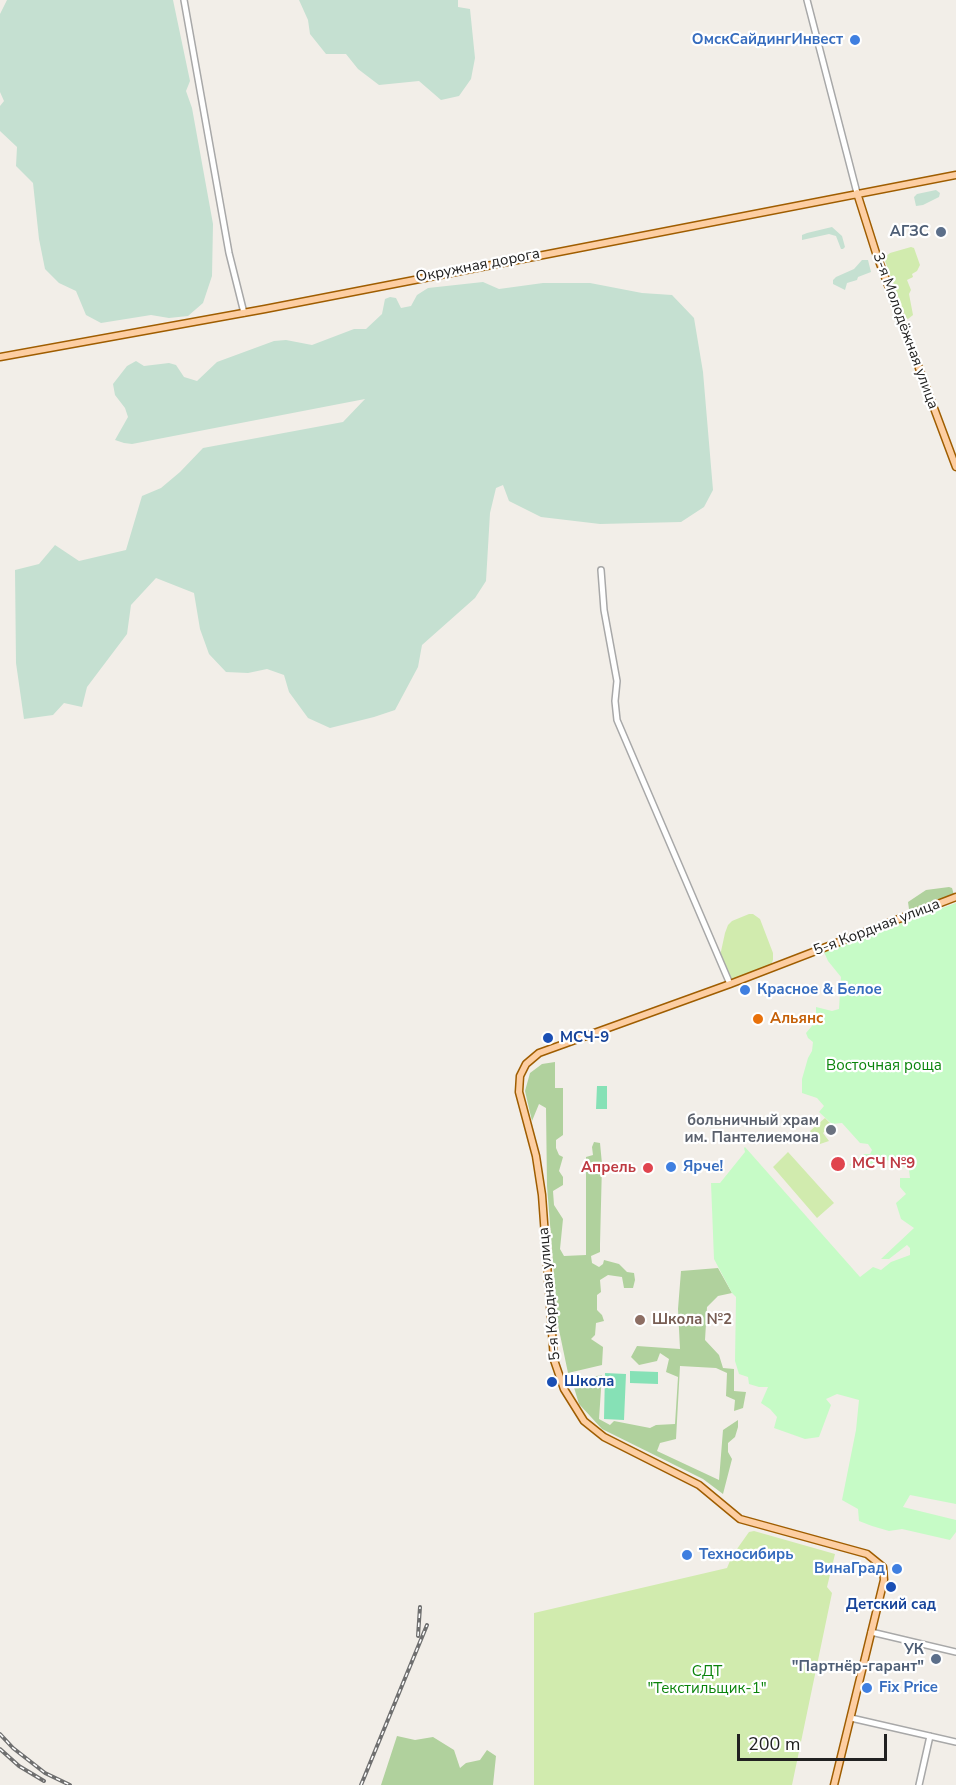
<!DOCTYPE html>
<html>
<head>
<meta charset="utf-8">
<style>
  body { margin:0 }
  #map { position:relative; width:956px; height:1785px; overflow:hidden; background:#f2eee8; font-family:"Nunito Sans",sans-serif }
  canvas { display:block }
  .scale { position:absolute; left:737px; top:1734px; width:150px; height:27px; box-sizing:border-box; border:3px solid #212121; border-top:0; padding-left:8px; font-size:18px; line-height:21px; white-space:nowrap; color:#212121; -webkit-text-stroke:4px #fff; paint-order:stroke }
</style>
</head>
<body>
<div id="map">
<canvas width="956" height="1785"></canvas>
<div class="scale">200 m</div>
</div>
<script>
const c = document.querySelector('canvas').getContext('2d');
c.lineJoin = 'round';
function fillPath(path, color) { c.fillStyle = color; c.fill(path, 'evenodd'); }
const shape = rows => new Path2D(rows.map(r => 'M' + r).join(''));
function stroke(path, color, width, dash) { c.strokeStyle = color; c.lineWidth = width; c.lineCap = dash ? 'butt' : 'round'; c.setLineDash(dash || []); c.stroke(path); }
function label(font, color, halo, rows, align = 'center') {
  c.font = font + ' "Nunito Sans",sans-serif'; c.lineWidth = 4.5; c.setLineDash([]); c.textBaseline = 'middle'; c.strokeStyle = halo; c.fillStyle = color; for (const [text, x, y, turn = 0] of rows) {
    c.save(); c.translate(x, y); c.rotate((+turn || 0) * Math.PI / 180); c.textAlign = isNaN(turn) ? turn : align; if (halo) c.strokeText(text, 0, 0); c.fillText(text, 0, 0); c.restore();
  }
}
fillPath(shape([
  [911,247,914,248,920,265,917,271,912,274,913,277,907,280,911,290,909,294,913,315,908,319,906,318,884,258,890,253],
  [749,914,753,914,760,919,773,953,773,960,770,967,734,981,731,980,720,956,725,933,728,925,732,921],
  [825,1118,832,1125,823,1133,829,1141,820,1144,810,1131],
  [788,1152,834,1203,817,1218,773,1167],
  [754,1531,835,1554,827,1587,832,1593,792,1785,534,1785,534,1613,727,1568,732,1556,749,1532]
]), '#d1ebae');
fillPath(shape([
  [949,887,952,888,954,895,920,908,909,909,908,902,926,890],
  [555,1062,555,1088,563,1088,563,1135,556,1140,556,1148,559,1155,563,1157,559,1171,563,1177,563,1185,553,1191,554,1205,563,1219,560,1249,564,1256,586,1255,586,1157,593,1155,592,1147,594,1142,600,1143,602,1164,600,1244,600,1252,591,1256,592,1263,599,1267,603,1264,604,1260,619,1264,627,1272,634,1273,635,1280,633,1288,624,1288,622,1277,608,1275,600,1280,601,1292,597,1295,597,1310,602,1315,604,1321,596,1323,595,1335,591,1339,603,1347,602,1365,568,1373,558,1325,547,1186,546,1108,539,1104,532,1121,525,1091,530,1073,542,1064],
  [718,1268,732,1293,718,1296,707,1307,705,1340,719,1355,723,1368,734,1369,734,1391,746,1392,743,1408,734,1411,735,1400,726,1396,727,1373,716,1368,680,1366,676,1439,660,1443,657,1451,719,1480,723,1430,738,1420,738,1427,735,1437,728,1443,728,1452,732,1459,723,1494,703,1479,602,1429,579,1404,572,1381,602,1375,599,1419,610,1425,614,1421,650,1428,656,1425,675,1424,678,1377,666,1372,669,1359,660,1353,657,1361,639,1365,631,1357,637,1346,680,1349,678,1309,681,1271],
  [397,1736,415,1740,433,1737,454,1750,460,1768,466,1763,480,1760,487,1750,496,1756,493,1785,381,1785]
]), '#b0d19d');
fillPath(shape([
  [7,0,173,0,190,81,186,91,192,108,213,224,212,276,203,303,188,316,169,318,151,315,101,323,86,315,76,291,59,283,45,269,39,239,33,183,16,166,17,147,0,131,0,106,4,101,0,92,0,14],
  [299,0,458,0,458,7,470,9,475,58,471,79,459,96,441,100,419,81,379,85,358,69,346,54,326,54,310,34,308,20],
  [936,190,940,193,939,197,923,205,916,206,914,197,917,194],
  [832,227,842,236,845,247,843,249,841,249,836,236,829,234,802,240,802,235,807,233],
  [862,260,868,260,871,272,858,277,857,280,847,283,845,290,833,284,833,280,836,277,854,269],
  [483,282,499,289,543,283,590,283,642,293,672,295,694,318,703,372,713,490,704,507,681,522,600,524,541,517,509,501,503,485,496,488,490,513,486,581,475,598,422,645,418,667,395,710,374,717,330,728,308,718,289,692,284,675,267,669,248,673,226,672,209,654,200,629,194,593,156,578,131,605,127,634,87,687,82,707,64,703,53,715,24,719,16,663,15,570,39,564,55,545,79,561,126,550,142,496,161,488,180,472,203,448,343,422,365,399,132,444,124,443,115,440,128,417,125,408,115,395,113,384,127,366,136,361,144,366,169,363,176,365,184,377,197,381,217,362,274,341,286,340,312,345,354,329,366,329,382,314,385,299,390,297,396,298,401,308,411,306,417,295,428,288]
]), '#c5e0d1');
fillPath(shape([
  [956,903,956,1504,910,1495,903,1507,956,1520,956,1532,950,1540,902,1529,889,1531,872,1526,859,1521,858,1509,842,1500,856,1430,859,1400,837,1394,826,1399,831,1405,819,1437,805,1439,774,1428,777,1417,770,1409,761,1403,768,1387,759,1387,749,1384,748,1377,739,1374,735,1361,736,1297,732,1293,714,1259,711,1183,720,1183,745,1152,744,1148,745,1147,860,1277,873,1267,881,1270,891,1262,910,1255,910,1248,907,1245,889,1259,881,1259,914,1228,901,1219,896,1203,906,1194,900,1187,900,1178,910,1178,909,1170,891,1161,880,1159,873,1159,876,1166,867,1170,849,1165,864,1154,870,1154,872,1150,868,1144,860,1143,842,1123,832,1124,819,1112,824,1106,817,1098,802,1093,802,1079,808,1058,812,1051,813,1042,808,1038,806,1033,816,1021,816,1007,832,1011,839,1009,841,977,828,961,824,952]
]), '#c6fbc6');
fillPath(shape([
  [597,1086,607,1086,607,1109,596,1109],
  [630,1371,658,1372,658,1384,630,1383],
  [605,1373,626,1374,624,1420,604,1419]
]), '#86e1b6');
const minor = shape([
  [184,0,229,253,244,313],
  [807,0,857,193],
  [601,570,604,610,617,681,615,701,617,720,730,984],
  [871,1632,956,1652],
  [851,1718,956,1742],
  [919,1785,930,1736]
]);
const major = shape([
  [857,193,876,253,956,467],
  [0,357,265,309,956,175],
  [834,1785,884,1580,883,1567,867,1554,740,1519,699,1485,604,1437,584,1421,564,1389,554,1360,542,1195,536,1156,519,1092,520,1076,526,1064,539,1053,730,984,956,897]
]);
stroke(minor, '#a8a8a8', 8);
stroke(major, '#9f5d00', 9);
stroke(minor, '#fff', 5);
stroke(major, '#fdcea2', 6);
const rail = shape([
  [418,1636,420,1607],
  [0,1734,13,1748,45,1773,70,1785],
  [0,1749,19,1766,44,1781],
  [361,1785,427,1625]
]);
stroke(rail, '#6f6f6f', 4);
stroke(rail, '#fff', 1.5, [4.5]);
for (const [x, y, r, color] of [
  [855,40,6,"#3f7fe0"],
  [941,232,6,"#5c6f8a"],
  [745,990,6,"#3f7fe0"],
  [758,1019,6,"#e8710a"],
  [548,1038,6,"#1a4fb4"],
  [831,1130,6,"#6b7280"],
  [838,1164,8,"#e0444e"],
  [671,1167,6,"#3f7fe0"],
  [648,1168,6,"#e0444e"],
  [640,1320,6,"#8d6e63"],
  [552,1382,6,"#1a4fb4"],
  [687,1555,6,"#3f7fe0"],
  [897,1569,6,"#3f7fe0"],
  [891,1587,6,"#1a4fb4"],
  [936,1659,6,"#5c6f8a"],
  [867,1688,6,"#3f7fe0"]
]) { const dot = new Path2D(); dot.arc(x, y, r, 0, 2 * Math.PI); c.fillStyle = color; c.fill(dot); stroke(dot, '#fff', 2); }
label('bold 15px', '#366cbe', '#fff', [
  ["ОмскСайдингИнвест",843,40,"right"],
  ["Красное & Белое",757,990],
  ["Ярче!",683,1167],
  ["Техносибирь",699,1555],
  ["ВинаГрад",885,1569,"right"],
  ["Fix Price",879,1688]
], 'left');
label('bold 15px', '#4e5e75', '#fff', [
  ["АГЗС",929,232],
  ["УК",924,1650],
  ["\"Партнёр-гарант\"",924,1667]
], 'right');
label('15px', '#212121', '#fff', [
  ["Окружная дорога",478,266,-11],
  ["3-я Молодёжная улица",905,331,70],
  ["5-я Кордная улица",877,928,-21],
  ["5-я Кордная улица",550,1294,-95]
]);
label('bold 15px', '#c56008', '#fff', [
  ["Альянс",770,1019]
], 'left');
label('bold 15px', '#164399', '#fff', [
  ["МСЧ-9",560,1038],
  ["Школа",564,1382],
  ["Детский сад",891,1605,"center"]
], 'left');
label('15px', '#0a840b', '#fff', [
  ["Восточная роща",884,1066],
  ["СДТ",707,1672],
  ["\"Текстильщик-1\"",707,1689]
]);
label('bold 15px', '#5b616d', '#fff', [
  ["больничный храм",819,1121],
  ["им. Пантелиемона",819,1138]
], 'right');
label('bold 15px', '#be3a42', '#fff', [
  ["МСЧ №9",852,1164],
  ["Апрель",636,1168,"right"]
], 'left');
label('bold 15px', '#785e54', '#fff', [
  ["Школа №2",652,1320]
], 'left');
</script>
</body>
</html>
